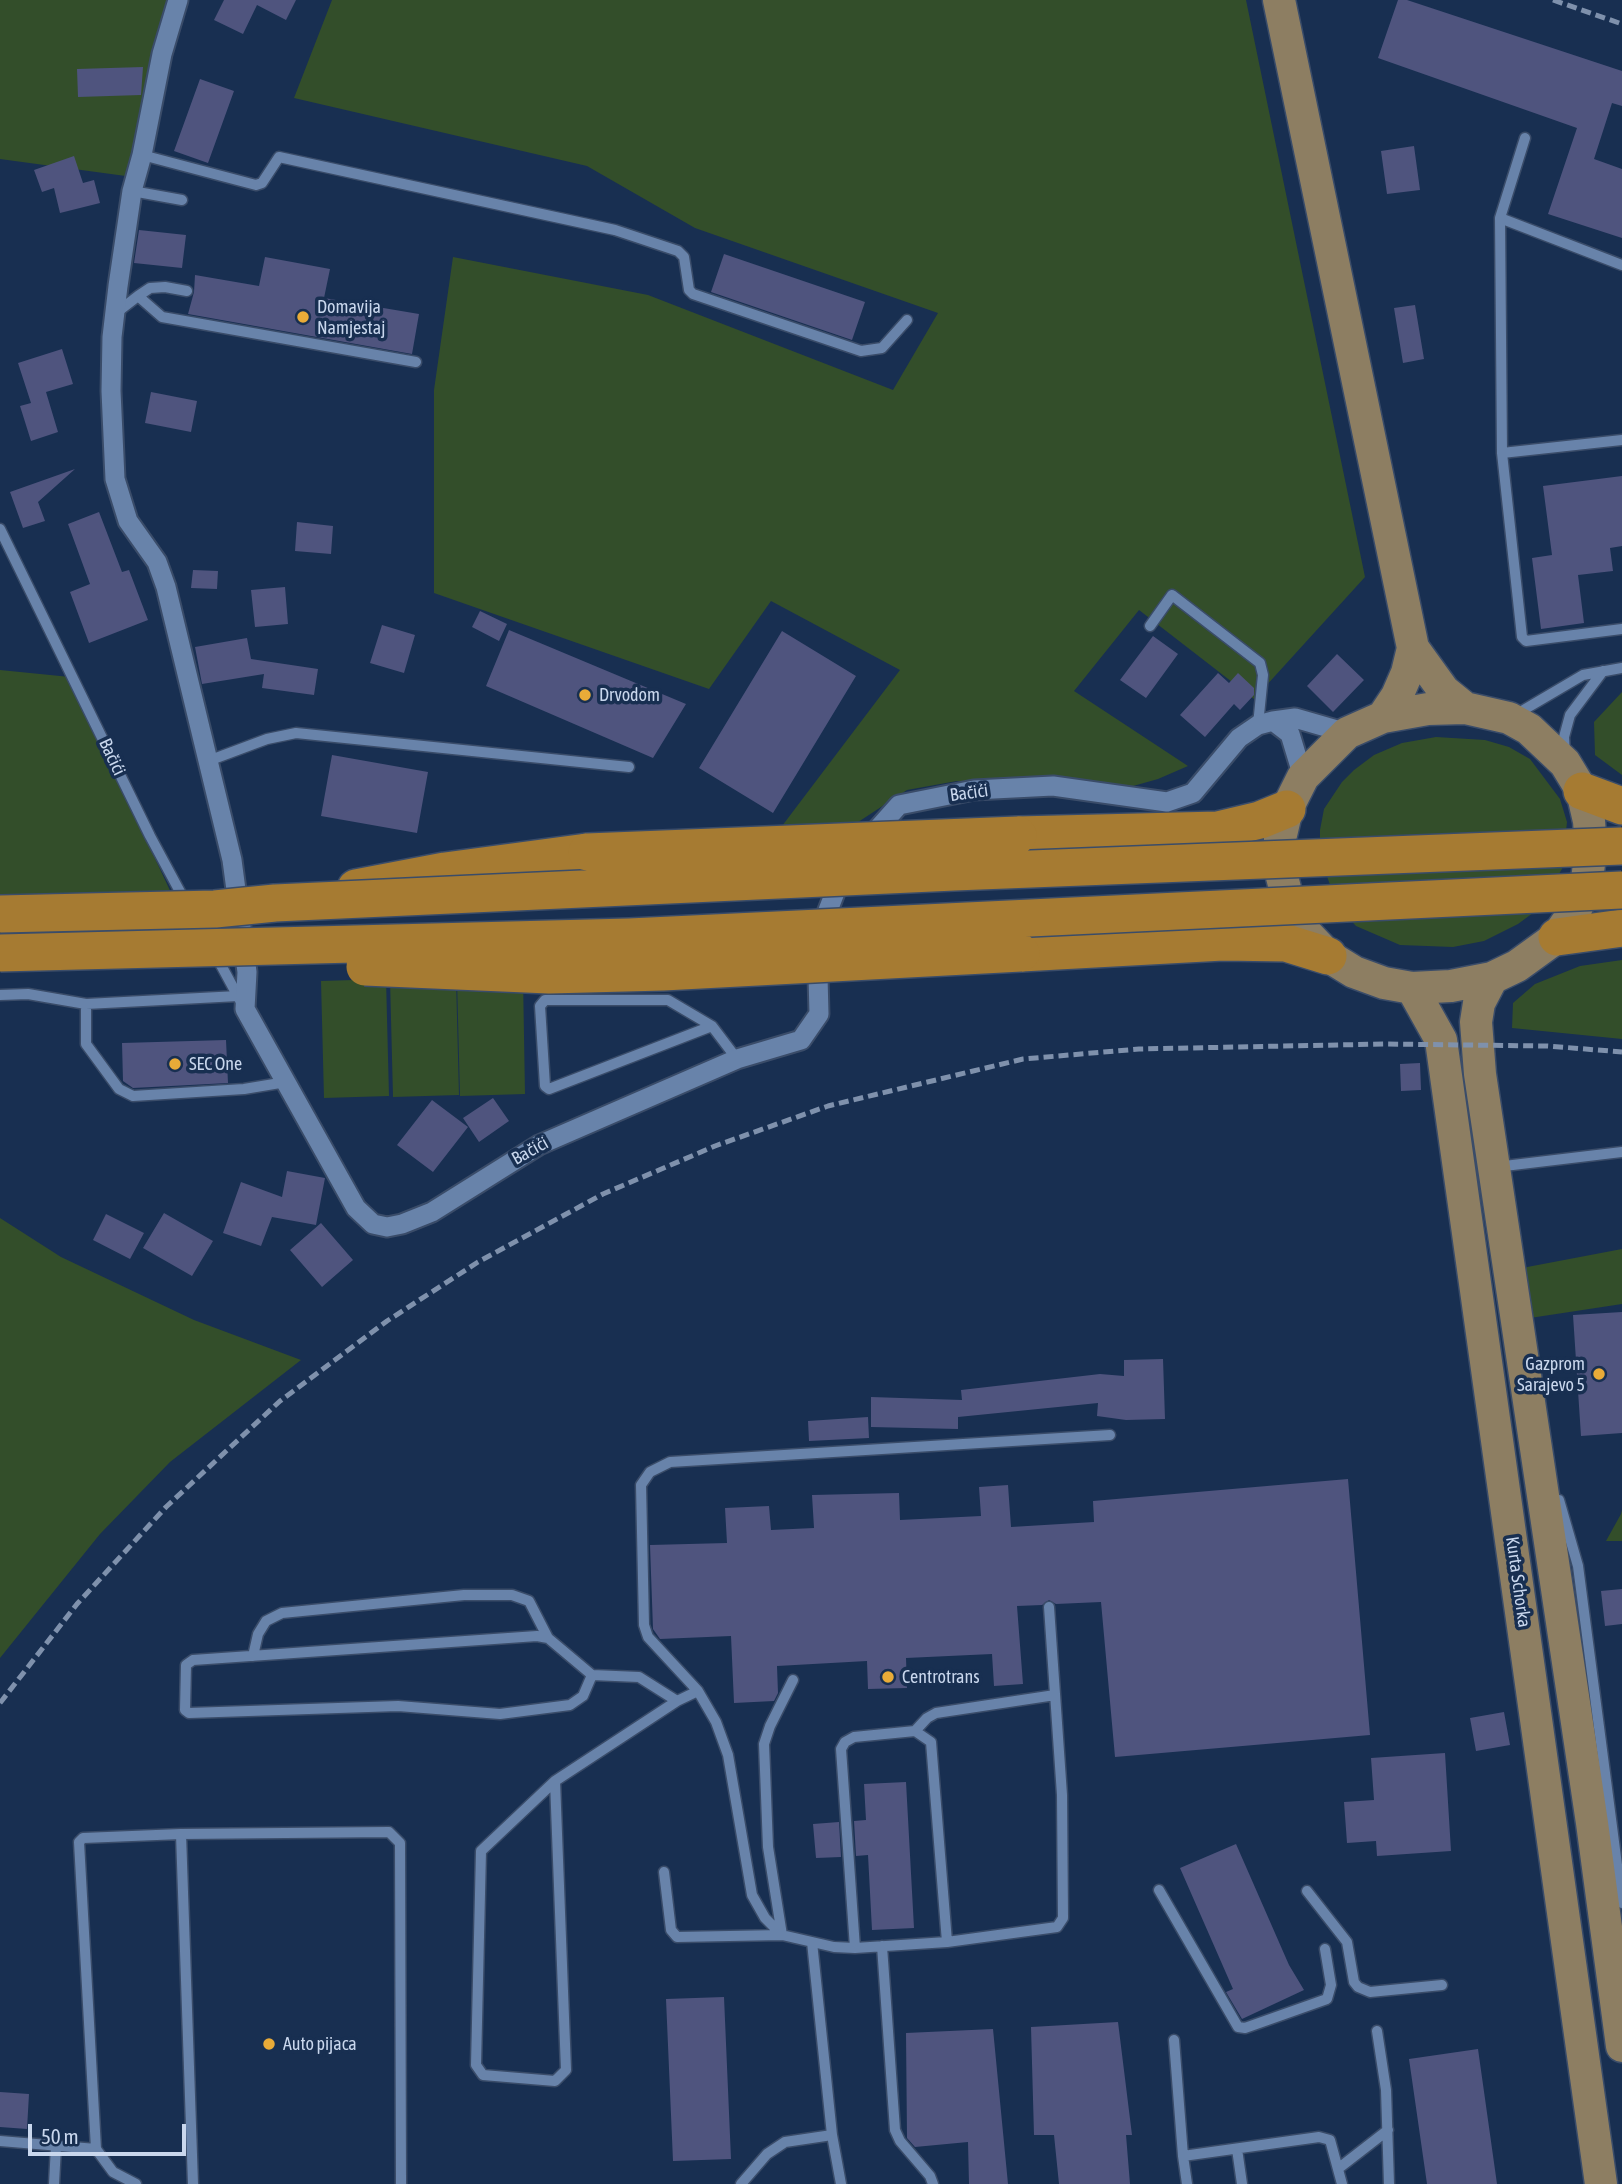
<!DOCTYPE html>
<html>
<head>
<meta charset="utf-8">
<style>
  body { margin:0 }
  #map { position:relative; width:1622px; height:2184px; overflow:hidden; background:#182f51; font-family:"Asap Condensed",sans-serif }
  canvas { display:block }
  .scale { position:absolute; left:28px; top:2124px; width:158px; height:32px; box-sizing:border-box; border:4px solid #c9d7ed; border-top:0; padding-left:9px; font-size:21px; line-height:24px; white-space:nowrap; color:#c9d7ed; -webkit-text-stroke:5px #182f51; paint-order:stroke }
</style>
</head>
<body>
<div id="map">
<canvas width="1622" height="2184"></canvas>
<div class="scale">50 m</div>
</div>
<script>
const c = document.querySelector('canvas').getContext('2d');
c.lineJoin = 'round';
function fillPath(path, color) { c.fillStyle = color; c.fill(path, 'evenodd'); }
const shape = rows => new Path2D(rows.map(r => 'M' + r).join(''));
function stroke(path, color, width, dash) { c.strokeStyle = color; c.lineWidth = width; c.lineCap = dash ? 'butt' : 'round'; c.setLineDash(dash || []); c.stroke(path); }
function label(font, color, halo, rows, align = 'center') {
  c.font = font + ' "Asap Condensed",sans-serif'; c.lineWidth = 7; c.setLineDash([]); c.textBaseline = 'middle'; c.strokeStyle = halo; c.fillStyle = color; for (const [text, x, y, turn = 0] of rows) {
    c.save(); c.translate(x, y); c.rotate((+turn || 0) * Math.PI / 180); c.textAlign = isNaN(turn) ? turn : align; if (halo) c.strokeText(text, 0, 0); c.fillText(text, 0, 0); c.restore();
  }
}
fillPath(shape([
  [0,0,167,0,151,67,133,177,0,159],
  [332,0,1246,0,1365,577,1254,699,1139,610,1074,691,1188,766,1158,779,1126,788,957,781,907,790,849,828,782,826,900,670,771,601,709,689,434,593,434,390,453,257,648,295,893,390,938,313,695,228,587,166,294,98],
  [0,670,70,677,174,899,0,898],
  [1622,692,1622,775,1595,755,1594,722],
  [1436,737,1485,740,1509,747,1530,759,1560,799,1567,822,1562,869,1537,910,1518,924,1484,941,1453,947,1400,945,1356,926,1338,907,1320,857,1320,830,1324,809,1342,782,1354,770,1374,755,1402,743],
  [1622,960,1622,1039,1512,1028,1513,1003,1535,984,1580,966],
  [523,977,525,1094,460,1096,457,979],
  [456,978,459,1095,393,1097,390,980],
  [386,979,389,1096,324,1098,321,981],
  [0,1218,61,1257,194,1320,301,1360,170,1462,100,1534,0,1658],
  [1622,1249,1622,1304,1530,1318,1522,1268],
  [1622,1510,1622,1541,1606,1541,1621,1514]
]), '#334e2a');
fillPath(shape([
  [224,0,296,0,286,20,257,5,243,34,214,20],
  [1398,0,1407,0,1622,71,1622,106,1612,103,1594,159,1622,169,1622,238,1548,214,1577,128,1378,58],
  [143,67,141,95,78,97,77,69],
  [200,79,234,91,208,163,174,151],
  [1414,146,1420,190,1387,194,1381,151],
  [74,156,83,183,94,180,100,203,60,213,54,188,42,192,34,170],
  [139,230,186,235,182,268,134,263],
  [724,254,865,302,852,340,711,292],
  [265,257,330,269,324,298,419,314,412,354,188,314,194,292,195,275,259,286],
  [1415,305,1424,359,1403,363,1394,308],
  [62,349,73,384,46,392,58,432,31,441,20,406,31,403,18,363],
  [151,392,197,401,191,432,145,423],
  [75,469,38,502,45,521,23,528,10,492],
  [1622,476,1622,546,1610,548,1613,571,1578,575,1584,623,1541,629,1532,558,1552,555,1543,486],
  [99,512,122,572,129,570,148,620,89,643,70,592,90,584,68,524],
  [297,522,333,526,331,554,295,551],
  [193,570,218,571,217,589,191,588],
  [285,587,288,624,255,627,251,590],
  [480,611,507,624,499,641,472,627],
  [382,625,415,635,404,673,370,663],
  [509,630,686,704,653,758,486,686],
  [782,631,856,676,773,813,699,768],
  [1153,636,1178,654,1146,698,1120,680],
  [247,638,251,659,318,669,314,695,262,688,264,674,202,684,195,647],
  [1337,654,1364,680,1333,712,1307,686],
  [1218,673,1229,683,1238,673,1254,688,1254,695,1240,710,1234,704,1205,737,1180,715],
  [332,755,428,772,417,833,321,816],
  [226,1040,228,1083,133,1088,123,1081,122,1043],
  [1420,1063,1421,1090,1401,1091,1400,1064],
  [493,1098,509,1121,479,1142,463,1118],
  [432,1100,468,1127,433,1172,397,1145],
  [287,1171,325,1178,316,1225,272,1217,261,1246,223,1233,241,1182,282,1197],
  [164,1213,213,1241,192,1276,143,1248],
  [106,1214,144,1233,130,1259,93,1240],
  [321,1223,353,1260,322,1287,290,1250],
  [1622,1312,1622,1433,1581,1436,1573,1315],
  [1163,1359,1165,1419,1126,1420,1097,1416,1098,1403,958,1417,958,1429,871,1427,871,1397,962,1400,961,1390,1100,1374,1124,1376,1124,1360],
  [868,1417,869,1438,809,1441,808,1421],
  [1348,1479,1370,1735,1115,1757,1101,1602,1056,1604,1049,1600,1042,1605,1017,1606,1023,1684,994,1686,992,1654,906,1658,907,1688,868,1689,867,1661,777,1666,778,1693,774,1701,734,1703,731,1636,660,1639,653,1629,650,1545,727,1543,725,1508,769,1506,771,1530,814,1528,812,1495,899,1493,900,1520,981,1516,979,1487,1008,1485,1011,1527,1094,1522,1093,1501],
  [1622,1589,1622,1624,1605,1626,1601,1591],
  [1504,1712,1510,1745,1476,1751,1470,1718],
  [1445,1753,1451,1851,1377,1856,1376,1841,1347,1843,1344,1802,1374,1800,1371,1758],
  [906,1782,914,1928,872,1930,868,1855,856,1856,854,1821,866,1820,864,1784],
  [839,1822,841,1857,816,1858,813,1824],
  [1236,1844,1289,1965,1304,1990,1242,2019,1226,1992,1233,1989,1180,1868],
  [724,1997,731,2159,673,2161,666,1999],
  [1118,2022,1132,2135,1126,2135,1130,2184,1059,2184,1054,2135,1034,2135,1031,2027],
  [993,2029,1008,2184,969,2184,968,2142,915,2147,907,2138,906,2033],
  [1478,2049,1497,2184,1427,2184,1409,2059],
  [0,2092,29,2094,27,2129,0,2127]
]), '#4f547e');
const lane = shape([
  [142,155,256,185,262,183,279,157,615,230,678,251,684,257,689,290,693,294,861,351,882,348,907,320],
  [132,191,182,200],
  [1500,218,1622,265],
  [138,296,150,288,165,287,187,291],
  [116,313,138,296,162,317,416,362],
  [1622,440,1502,453,1522,637,1526,641,1622,629],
  [1502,453,1500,218,1525,138],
  [0,529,150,836,185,901],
  [1150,626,1172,595,1260,663,1263,675,1258,725],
  [1515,715,1583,675,1622,668],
  [1565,754,1564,737,1570,715,1603,671],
  [208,761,267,739,296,733,629,767],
  [215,954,241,1002],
  [0,995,28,994,86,1004],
  [238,996,86,1004,86,1044,119,1089,133,1096,244,1089,286,1082],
  [712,1026,549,1089,545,1086,540,1006,545,1000,668,1000,712,1026,737,1059],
  [1496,1167,1622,1152],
  [1559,1500,1578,1566,1622,1903],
  [1049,1607,1062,1795,1063,1918,1057,1927,947,1942,855,1948,834,1947,782,1935,765,1918,752,1895,728,1755,716,1722,698,1691,648,1637,644,1625,641,1485,650,1472,670,1462,1110,1435],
  [253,1656,258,1634,266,1621,282,1613,464,1595,512,1595,529,1601,548,1638],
  [592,1675,583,1696,570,1705,500,1714,398,1706,189,1713,185,1710,186,1665,193,1660,537,1636,548,1638,592,1675,639,1677,677,1701],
  [915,1731,927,1718,936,1713,1055,1695],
  [555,1781,566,2070,555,2081,483,2075,476,2065,481,1851,555,1781,677,1701,698,1691],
  [664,1872,671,1930,677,1937,782,1935,768,1847,764,1744,770,1726,793,1680],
  [1159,1890,1238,2027,1245,2028,1327,1999,1331,1985,1325,1949],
  [1307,1891,1347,1942,1354,1982,1358,1987,1370,1992,1442,1985],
  [812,1942,832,2135,841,2184],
  [882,1946,895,2130,900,2141,930,2176,933,2184],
  [855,1948,841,1749,845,1742,854,1737,915,1731,931,1742,947,1942],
  [1377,2031,1386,2090,1389,2184],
  [1174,2040,1183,2156,1319,2137,1330,2140,1342,2184],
  [0,2141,96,2149],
  [1237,2149,1242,2184],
  [1183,2156,1187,2184],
  [1339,2168,1388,2130],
  [54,2184,56,2146],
  [136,2184,113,2172,96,2149,79,1842,83,1838,181,1834],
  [193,2184,181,1834,389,1832,400,1843,401,2184],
  [741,2184,767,2154,785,2142,832,2135]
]);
const street = shape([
  [178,0,162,54,142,155,132,191,118,286,112,337,111,391,115,479,128,521,157,562,166,587,232,860,247,972,245,1009,356,1208,373,1224,387,1227,402,1224,432,1212,539,1145,737,1059,801,1040,819,1014,817,939,842,874],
  [1273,721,1290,734,1303,777],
  [866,842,899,805,974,790,1053,786,1167,802,1193,793,1239,738,1258,725,1273,721,1295,718,1347,733]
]);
const primary = shape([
  [1279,0,1413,648,1444,691,1465,708],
  [1465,708,1509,718,1529,729,1565,763,1582,791,1589,821,1591,848,1587,880,1576,909,1557,937,1517,966,1492,978,1451,986,1412,988,1384,983,1354,972,1328,956,1306,933,1289,904,1281,873,1280,839,1287,809,1303,777,1347,733,1383,717,1428,709,1465,708],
  [1383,717,1397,696,1407,673,1413,648],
  [1492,978,1479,1003,1476,1022,1480,1074,1592,1823,1622,2046],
  [1412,988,1441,1040,1601,2184]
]);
const highway = shape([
  [1582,791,1622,806],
  [1018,835,1218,830,1260,820,1287,809],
  [356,888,445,871,587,852],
  [1557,937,1622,928],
  [1021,953,1223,942,1286,943,1328,956]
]);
stroke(lane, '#3a4c69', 13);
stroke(street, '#3a4c69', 23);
stroke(primary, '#3a4c69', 35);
stroke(highway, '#3a4c69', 40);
stroke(lane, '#6883aa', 10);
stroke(street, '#6883aa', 19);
stroke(primary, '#8d7e62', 32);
stroke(highway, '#a67b32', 37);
stroke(shape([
  [1553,0,1622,24],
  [0,1703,77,1604,166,1507,280,1401,387,1321,478,1262,603,1194,715,1146,828,1106,1023,1059,1139,1049,1384,1044,1548,1046,1622,1052]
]), '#7f91ac', 5, [10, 5]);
const highwayBridge = shape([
  [587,852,1018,835],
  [0,914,215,909,275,903,954,872,1622,846],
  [0,953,629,937,1622,890],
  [365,967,549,975,663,972,1021,953]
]);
stroke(highwayBridge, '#3a4c69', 40, []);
stroke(highwayBridge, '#a67b32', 37);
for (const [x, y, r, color] of [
  [303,317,7,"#e9ab38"],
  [585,695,7,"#e9ab38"],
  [175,1064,7,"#e9ab38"],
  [1599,1374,7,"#e9ab38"],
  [888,1677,7,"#e9ab38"],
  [269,2044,7,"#e9ab38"]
]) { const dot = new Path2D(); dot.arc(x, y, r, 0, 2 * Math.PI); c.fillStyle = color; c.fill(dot); stroke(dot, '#182f51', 2.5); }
label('18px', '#c9d7ed', '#182f51', [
  ["Domavija",317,307],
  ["Namjestaj",317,328],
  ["Drvodom",599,695],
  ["SEC One",189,1064],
  ["Gazprom",1585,1364,"right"],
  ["Sarajevo 5",1585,1385,"right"],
  ["Centrotrans",902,1677],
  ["Auto pijaca",283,2044]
], 'left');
label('18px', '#c9d7ed', '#182f51', [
  ["Bačići",112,757,65],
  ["Bačići",969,793,-8],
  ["Bačići",530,1151,-29],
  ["Kurta Schorka",1518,1582,82]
]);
</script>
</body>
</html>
